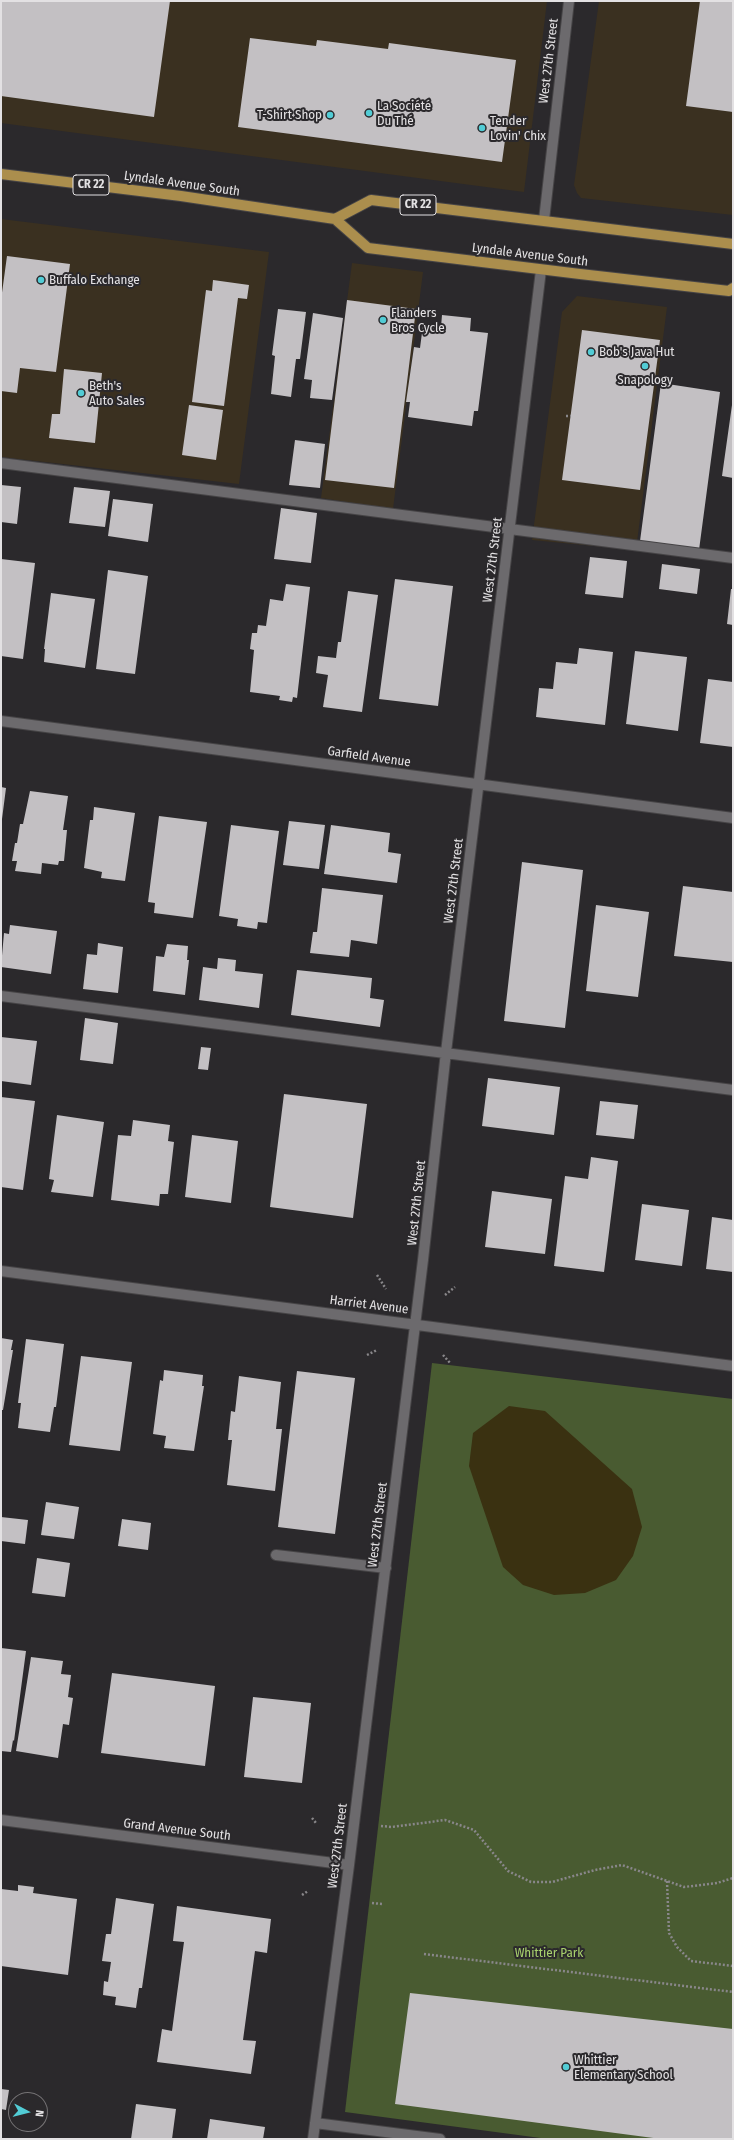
<!DOCTYPE html>
<html>
<head>
<meta charset="utf-8">
<style>
  body { margin:0 }
  #map { position:relative; width:734px; height:2140px; overflow:hidden; background:#2b292c; font-family:"Fira Sans Condensed",sans-serif }
  canvas { display:block }
  .frame { position:absolute; inset:0; border:2px solid #e3e1e3; pointer-events:none }
  .north { position:absolute; left:8px; top:2092px; width:40px; height:40px; box-sizing:border-box; background:#2b292c; border:1px solid #757375; border-radius:50%; rotate:97deg; font-size:11px; font-weight:700; line-height:16px; text-align:center; color:#e3e1e3 }
  .north::after { content:''; display:block; margin:auto; width:14px; height:18px; background:#52ccd5; clip-path:polygon(50% 0,100% 100%,50% 72%,0 100%) }
</style>
</head>
<body>
<div id="map">
<canvas width="734" height="2140"></canvas>
<div class="frame"></div>
<div class="north">N</div>
</div>
<script>
const c = document.querySelector('canvas').getContext('2d');
c.lineJoin = 'round';
function fillPath(path, color) { c.fillStyle = color; c.fill(path, 'evenodd'); }
const shape = rows => new Path2D(rows.map(r => 'M' + r).join(''));
function stroke(path, color, width, dash) { c.strokeStyle = color; c.lineWidth = width; c.lineCap = dash ? 'butt' : 'round'; c.setLineDash(dash || []); c.stroke(path); }
function label(font, color, halo, rows, align = 'center') {
  c.font = font + ' "Fira Sans Condensed",sans-serif'; c.lineWidth = 4; c.setLineDash([]); c.textBaseline = 'middle'; c.strokeStyle = halo; c.fillStyle = color; for (const [text, x, y, turn = 0] of rows) {
    c.save(); c.translate(x, y); c.rotate((+turn || 0) * Math.PI / 180); c.textAlign = isNaN(turn) ? turn : align; if (halo) c.strokeText(text, 0, 0); c.fillText(text, 0, 0); c.restore();
  }
}
fillPath(shape([
  [1,1,547,1,524,192,1,123],
  [599,1,733,1,733,215,581,198,577,193,574,185],
  [1,219,269,252,239,484,1,457],
  [352,263,423,272,393,509,321,498],
  [577,296,667,307,636,550,532,540,562,312]
]), '#3a3020');
fillPath(shape([
  [432,1363,733,1399,733,2139,548,2139,345,2112]
]), '#495b31');
fillPath(shape([
  [509,1406,545,1411,632,1489,642,1527,633,1556,616,1580,585,1593,554,1595,523,1585,503,1567,469,1466,473,1433]
]), '#3a3111');
fillPath(shape([
  [1,1,170,1,154,117,1,96],
  [700,1,733,1,733,112,686,106],
  [250,38,316,46,317,40,388,49,389,43,516,60,502,162,238,127],
  [7,256,70,264,56,372,20,368,17,393,1,391,1,300],
  [213,280,249,285,247,299,238,298,224,406,192,402,206,290,212,291],
  [347,300,416,309,394,488,325,480],
  [278,309,306,312,300,359,296,359,291,397,271,394,275,356,272,355],
  [313,313,343,318,332,400,310,398,312,380,304,379],
  [442,315,471,318,470,331,488,333,478,411,474,411,472,426,408,417,410,402,406,402,414,347,420,348,423,325,441,327],
  [582,330,660,340,640,490,562,480],
  [64,369,102,373,95,443,49,438,52,414,60,414],
  [661,383,720,392,699,550,640,541],
  [189,405,223,410,216,460,182,455],
  [732,405,733,405,733,478,722,476],
  [295,440,325,444,320,488,289,485],
  [1,485,21,487,17,524,1,522],
  [74,487,110,491,105,527,69,523],
  [113,499,153,504,148,542,108,536],
  [281,508,317,513,311,563,274,559],
  [590,557,627,561,623,598,585,594],
  [1,559,35,563,23,659,1,656],
  [662,564,700,569,697,594,659,589],
  [108,570,148,576,135,674,96,669],
  [395,579,453,586,438,706,379,699],
  [286,584,310,587,297,698,293,697,292,702,279,700,280,696,250,692,254,650,250,649,252,633,257,633,258,625,266,626,270,599,283,601],
  [731,589,733,589,733,625,727,624],
  [348,591,378,595,362,712,323,707,328,675,316,673,318,656,336,658,338,642,341,642],
  [51,593,95,599,85,668,44,662,45,649,44,649],
  [579,648,613,652,605,725,536,717,539,688,553,689,556,662,577,664],
  [635,651,687,657,678,731,626,724],
  [708,679,733,682,733,747,700,743],
  [1,787,6,788,2,819,1,819],
  [30,791,68,796,63,830,67,830,64,861,59,861,58,865,42,863,41,874,15,871,17,861,12,861,15,843,17,843,20,824,23,824],
  [94,807,135,813,125,881,101,878,102,872,84,868,90,820,93,820],
  [159,816,207,822,193,918,154,913,155,903,148,902],
  [289,821,325,825,319,869,283,865],
  [231,825,279,831,267,923,258,922,257,929,237,926,238,919,219,916],
  [331,825,390,833,388,852,401,854,397,883,324,874],
  [522,862,583,870,565,1028,504,1021],
  [683,886,733,892,733,962,674,956],
  [322,888,383,895,377,944,351,940,349,957,310,953,313,932,317,932],
  [596,905,649,912,638,997,586,991],
  [10,925,57,931,51,974,1,967,4,933,9,934],
  [98,943,123,947,118,993,83,989,87,954,97,955],
  [167,944,188,946,187,960,189,960,185,995,153,991,156,956,164,957],
  [218,958,236,960,235,971,263,974,259,1008,199,1000,203,967,217,969],
  [297,970,372,978,370,998,384,1000,380,1027,291,1015],
  [85,1018,118,1023,113,1064,80,1060],
  [1,1037,37,1041,31,1085,1,1081],
  [201,1047,211,1048,208,1070,198,1069],
  [488,1078,560,1087,554,1135,482,1126],
  [284,1094,367,1104,353,1218,270,1207],
  [1,1097,35,1101,23,1190,1,1187],
  [600,1101,638,1105,634,1139,596,1135],
  [57,1115,104,1122,93,1197,51,1192,54,1180,49,1179],
  [133,1120,170,1125,168,1141,174,1142,168,1194,160,1194,159,1206,111,1200,118,1135,131,1136],
  [192,1135,238,1141,231,1203,185,1197],
  [591,1157,618,1161,604,1272,554,1266,565,1176,588,1179],
  [492,1191,552,1199,545,1254,485,1247],
  [642,1204,689,1210,682,1266,635,1260],
  [712,1217,733,1220,733,1272,706,1269],
  [1,1338,13,1340,11,1350,13,1350,3,1410,1,1410],
  [26,1339,64,1344,56,1407,54,1407,50,1432,18,1428,21,1403,18,1403],
  [81,1356,132,1362,120,1451,69,1445],
  [164,1370,203,1375,202,1386,204,1386,194,1451,164,1448,166,1436,153,1434,160,1380,163,1381],
  [297,1371,355,1378,335,1534,278,1527],
  [239,1376,281,1382,276,1429,282,1429,275,1491,227,1485,232,1440,228,1440,231,1411,235,1412],
  [46,1502,79,1507,74,1539,41,1535],
  [1,1517,28,1520,25,1544,1,1541],
  [122,1519,151,1523,148,1550,118,1546],
  [37,1558,70,1563,65,1597,32,1593],
  [1,1648,26,1651,14,1741,13,1740,11,1752,1,1751],
  [31,1657,63,1661,61,1674,71,1675,68,1697,73,1698,69,1725,63,1724,58,1758,16,1751],
  [112,1673,215,1686,205,1766,101,1753],
  [253,1697,311,1703,302,1783,244,1777],
  [18,1885,34,1887,33,1893,77,1899,68,1975,1,1966,1,1889,18,1891],
  [116,1898,154,1904,142,1988,139,1988,136,2008,115,2005,116,1997,103,1995,104,1981,108,1982,111,1962,102,1961,106,1934,111,1934],
  [177,1906,271,1919,267,1953,255,1951,243,2040,256,2041,251,2074,157,2062,162,2029,172,2031,184,1942,173,1941],
  [410,1993,733,2029,733,2139,661,2139,395,2104],
  [1,2089,9,2090,6,2110,1,2109],
  [136,2104,176,2109,172,2139,131,2139],
  [210,2119,265,2127,263,2139,207,2139]
]), '#c3c0c3');
const minor = shape([
  [544,220,569,1],
  [1,463,733,558],
  [1,721,733,818],
  [1,996,733,1090],
  [1,1271,733,1366],
  [276,1555,386,1568],
  [1,1820,349,1865],
  [315,2123,440,2139],
  [313,2139,349,1865,423,1260,446,1052,541,270]
]);
const major = shape([
  [1,174,181,196,335,219,368,248,580,274,729,291,733,288],
  [335,219,371,200,733,244]
]);
stroke(minor, '#464446', 12);
stroke(major, '#464446', 12);
stroke(shape([
  [566,416,571,416],
  [377,1275,386,1289],
  [445,1295,455,1287],
  [367,1355,377,1350],
  [443,1355,451,1364],
  [312,1818,316,1823],
  [381,1826,392,1827,445,1820,474,1830,508,1871,531,1882,552,1882,595,1870,622,1865,684,1887,717,1883,733,1878],
  [667,1881,669,1933,677,1947,691,1961,733,1966],
  [302,1895,308,1891],
  [372,1903,382,1904],
  [424,1954,733,1992]
]), '#89878a', 2.5, [2, 2]);
stroke(minor, '#6c6a6d', 10);
stroke(major, '#ab8e4d', 10);
for (const [x, y, r, color] of [
  [369,113,4,"#52ccd5"],
  [330,115,4,"#52ccd5"],
  [482,128,4,"#52ccd5"],
  [41,280,4,"#52ccd5"],
  [383,320,4,"#52ccd5"],
  [591,352,4,"#52ccd5"],
  [645,366,4,"#52ccd5"],
  [81,393,4,"#52ccd5"],
  [566,2067,4,"#52ccd5"]
]) { const dot = new Path2D(); dot.arc(x, y, r, 0, 2 * Math.PI); c.fillStyle = color; c.fill(dot); stroke(dot, '#2b292c', 1.5); }
for (const [x, y, w] of [
  [91,185,36],
  [418,205,36]
]) { const box = new Path2D(); box.roundRect(x - w / 2, y - 10, w, 20, 3); c.fillStyle = '#2b292c'; c.fill(box); stroke(box, '#e3e1e3', 1); }
label('bold 12px', '#e3e1e3', null, [
  ["CR 22",91,185],
  ["CR 22",418,205]
]);
label('13px', '#e3e1e3', '#2b292c', [
  ["West 27th Street",549,61,-83],
  ["Lyndale Avenue South",182,184,8],
  ["Lyndale Avenue South",530,255,7],
  ["West 27th Street",493,560,-83],
  ["Garfield Avenue",369,757,8],
  ["West 27th Street",454,881,-83],
  ["West 27th Street",417,1203,-84],
  ["Harriet Avenue",369,1305,7],
  ["West 27th Street",378,1525,-83],
  ["Grand Avenue South",177,1830,7],
  ["West 27th Street",338,1846,-83]
]);
label('13px', '#e3e1e3', '#2b292c', [
  ["La Société",377,106],
  ["Du Thé",377,121],
  ["T-Shirt Shop",322,115,"right"],
  ["Tender",490,121],
  ["Lovin' Chix",490,136],
  ["Buffalo Exchange",49,280],
  ["Flanders",391,313],
  ["Bros Cycle",391,328],
  ["Bob's Java Hut",599,352],
  ["Snapology",645,380,"center"],
  ["Beth's",89,386],
  ["Auto Sales",89,401],
  ["Whittier",574,2060],
  ["Elementary School",574,2075]
], 'left');
label('13px', '#a8d16d', '#2b292c', [
  ["Whittier Park",549,1953]
]);
</script>
</body>
</html>
